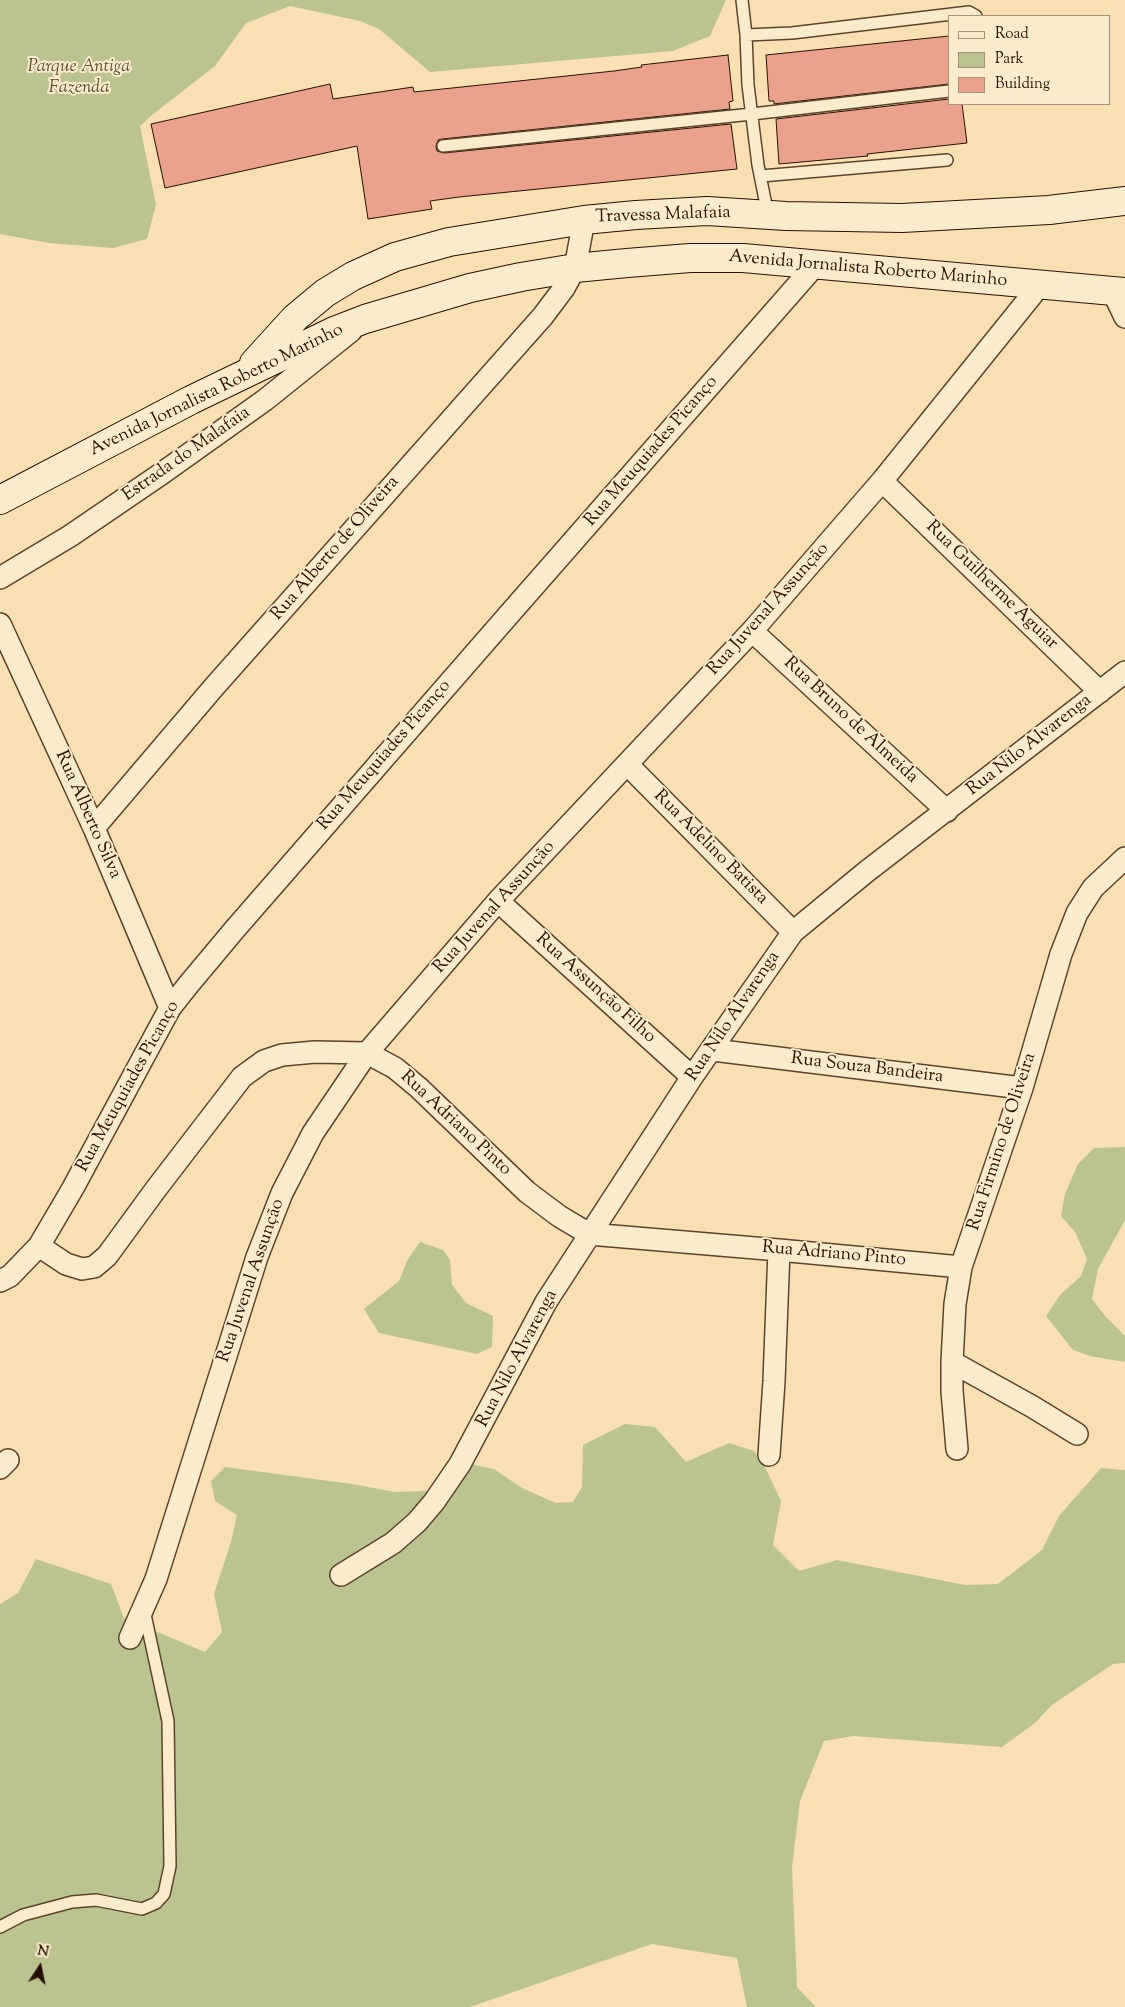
<!DOCTYPE html>
<html>
<head>
<meta charset="utf-8">
<style>
  body { margin:0 }
  #map { position:relative; width:1125px; height:2007px; overflow:hidden; background:#f9e0b2; font-family:"Sorts Mill Goudy",serif }
  canvas { display:block }
  .legend { position:absolute; left:948px; top:15px; width:162px; height:90px; box-sizing:border-box; background:#fbebcd; border:1px solid #a6937b; margin:0; padding:6px 9px; list-style:none; font-size:15px; color:#271000 }
  .legend li { display:flex; align-items:center; gap:10px; height:25px }
  .legend b { width:25px; border:1px solid #a6937b }
  .north { position:absolute; left:15px; top:1942px; width:50px; height:50px; -webkit-text-stroke:4px #fbebcd; paint-order:stroke; rotate:11deg; font-size:14px; font-weight:700; line-height:20px; text-align:center; color:#271000 }
  .north::after { content:''; display:block; margin:auto; width:18px; height:22px; background:#271000; clip-path:polygon(50% 0,100% 100%,50% 72%,0 100%) }
</style>
</head>
<body>
<div id="map">
<canvas width="1125" height="2007"></canvas>
<ul class="legend">
<li><b style="height:6px;background:#fbebcd"></b>Road</li>
<li><b style="height:14px;background:#bbc38e"></b>Park</li>
<li><b style="height:14px;background:#eba28d"></b>Building</li>
</ul>
<div class="north">N</div>
</div>
<script>
const c = document.querySelector('canvas').getContext('2d');
c.lineJoin = 'round';
function fillPath(path, color) { c.fillStyle = color; c.fill(path, 'evenodd'); }
const shape = rows => new Path2D(rows.map(r => 'M' + r).join(''));
function stroke(path, color, width, dash) { c.strokeStyle = color; c.lineWidth = width; c.lineCap = dash ? 'butt' : 'round'; c.setLineDash(dash || []); c.stroke(path); }
function label(font, color, halo, rows, align = 'center') {
  c.font = font + ' "Sorts Mill Goudy",serif'; c.lineWidth = 4; c.setLineDash([]); c.textBaseline = 'middle'; c.strokeStyle = halo; c.fillStyle = color; for (const [text, x, y, turn = 0] of rows) {
    c.save(); c.translate(x, y); c.rotate((+turn || 0) * Math.PI / 180); c.textAlign = isNaN(turn) ? turn : align; if (halo) c.strokeText(text, 0, 0); c.fillText(text, 0, 0); c.restore();
  }
}
fillPath(shape([
  [0,0,726,0,710,36,673,51,430,72,379,29,360,21,290,6,246,23,215,66,152,115,140,126,156,205,147,239,113,248,49,243,0,234],
  [1125,1147,1125,1220,1098,1269,1092,1299,1106,1317,1125,1336,1125,1362,1090,1356,1073,1350,1046,1316,1060,1295,1081,1276,1087,1259,1075,1232,1061,1216,1065,1194,1078,1164,1094,1148],
  [420,1242,443,1250,450,1260,452,1285,466,1303,493,1316,492,1347,477,1354,379,1333,364,1309,399,1281,408,1259],
  [625,1424,655,1427,686,1462,729,1443,754,1451,765,1467,781,1501,773,1545,799,1571,837,1560,965,1585,998,1584,1042,1550,1059,1516,1101,1468,1125,1470,1125,1663,1113,1664,1052,1705,1035,1723,1002,1747,853,1736,824,1741,800,1801,792,1867,797,1987,816,2007,747,2007,737,1958,652,1944,470,2007,0,2007,0,1604,18,1593,36,1559,111,1584,124,1618,205,1652,222,1632,214,1594,231,1542,237,1515,215,1501,211,1481,225,1467,352,1484,395,1492,445,1490,470,1464,494,1469,522,1488,556,1503,573,1502,582,1487,583,1445]
]), '#bbc38e');
const building = shape([
  [949,36,949,84,774,104,774,101,769,101,766,55,949,36],
  [728,55,733,101,729,102,730,109,442,139,438,140,436,146,437,151,444,153,731,124,737,169,459,197,430,201,432,209,368,219,357,146,165,188,151,124,330,84,333,99,413,87,414,92,614,71,642,67,641,65,728,55],
  [949,99,949,104,962,104,967,143,867,154,868,156,779,164,776,119,949,99]
]);
fillPath(building, '#eba28d');
stroke(building, '#271000', 1);
const service = shape([
  [742,0,746,35,748,85,758,165,768,215],
  [746,35,792,33,969,12,976,16],
  [443,146,752,114,949,91],
  [761,176,947,160],
  [0,1927,23,1915,72,1902,96,1900,142,1909,156,1903,164,1894,170,1866,168,1721,144,1610]
]);
const minor = shape([
  [1112,290,1125,317],
  [882,481,1100,692],
  [0,578,70,536,161,474,265,400,351,331],
  [0,624,94,828,170,1008],
  [752,631,947,811],
  [627,764,793,932],
  [94,828,214,687,543,316,564,288,575,268,584,220],
  [498,901,692,1077],
  [713,1050,1022,1088],
  [39,1246,66,1264,82,1269,94,1267,107,1256,156,1189,242,1077,264,1061,282,1055,315,1052,367,1053,395,1068,419,1088,527,1192,559,1216,589,1234,779,1250,961,1267],
  [0,1281,10,1276,39,1246,73,1188,170,1008,189,984,235,929,505,619,817,263],
  [952,1362,1033,1407,1077,1434],
  [957,1449,952,1391,952,1362,955,1304,961,1267,1022,1088,1061,954,1077,913,1093,888,1125,858],
  [769,1455,774,1381,779,1250],
  [0,1468,8,1460],
  [341,1575,393,1543,417,1522,434,1502,460,1464,546,1302,692,1077,793,932,866,872,1125,672],
  [130,1638,156,1579,257,1257,282,1193,313,1133,367,1053,498,901,752,631,882,481,1040,285]
]);
const secondary = shape([
  [254,363,295,318,325,293,353,276,395,257,449,242,584,220,636,215,707,211,786,216,902,218,1049,210,1125,201],
  [0,500,191,400,334,331,365,319,470,288,521,277,575,268,627,263,690,258,743,258,1125,292]
]);
stroke(service, '#5c442c', 14);
stroke(minor, '#5c442c', 24);
stroke(secondary, '#271000', 30);
stroke(service, '#fbebcd', 11);
stroke(minor, '#fbebcd', 21);
stroke(secondary, '#fbebcd', 28);
label('italic 18px', '#5b4f32', '#fbebcd', [
  ["Parque Antiga",79,68],
  ["Fazenda",79,89]
]);
label('18px', '#271000', '#fbebcd', [
  ["Travessa Malafaia",663,216,-2],
  ["Avenida Jornalista Roberto Marinho",868,270,5],
  ["Avenida Jornalista Roberto Marinho",217,391,-26],
  ["Rua Meuquiades Picanço",652,452,-49],
  ["Estrada do Malafaia",187,455,-35],
  ["Rua Alberto de Oliveira",336,549,-49],
  ["Rua Guilherme Aguiar",991,586,44],
  ["Rua Juvenal Assunção",769,610,-48],
  ["Rua Bruno de Almeida",850,721,43],
  ["Rua Nilo Alvarenga",1030,746,-38],
  ["Rua Meuquiades Picanço",385,756,-49],
  ["Rua Alberto Silva",87,815,66],
  ["Rua Adelino Batista",710,848,45],
  ["Rua Juvenal Assunção",495,908,-48],
  ["Rua Assunção Filho",595,989,42],
  ["Rua Nilo Alvarenga",734,1017,-56],
  ["Rua Souza Bandeira",867,1069,7],
  ["Rua Meuquiades Picanço",129,1087,-61],
  ["Rua Adriano Pinto",455,1124,43],
  ["Rua Firmino de Oliveira",1003,1142,-72],
  ["Rua Adriano Pinto",834,1255,5],
  ["Rua Juvenal Assunção",252,1281,-71],
  ["Rua Nilo Alvarenga",518,1359,-62]
]);
</script>
</body>
</html>
